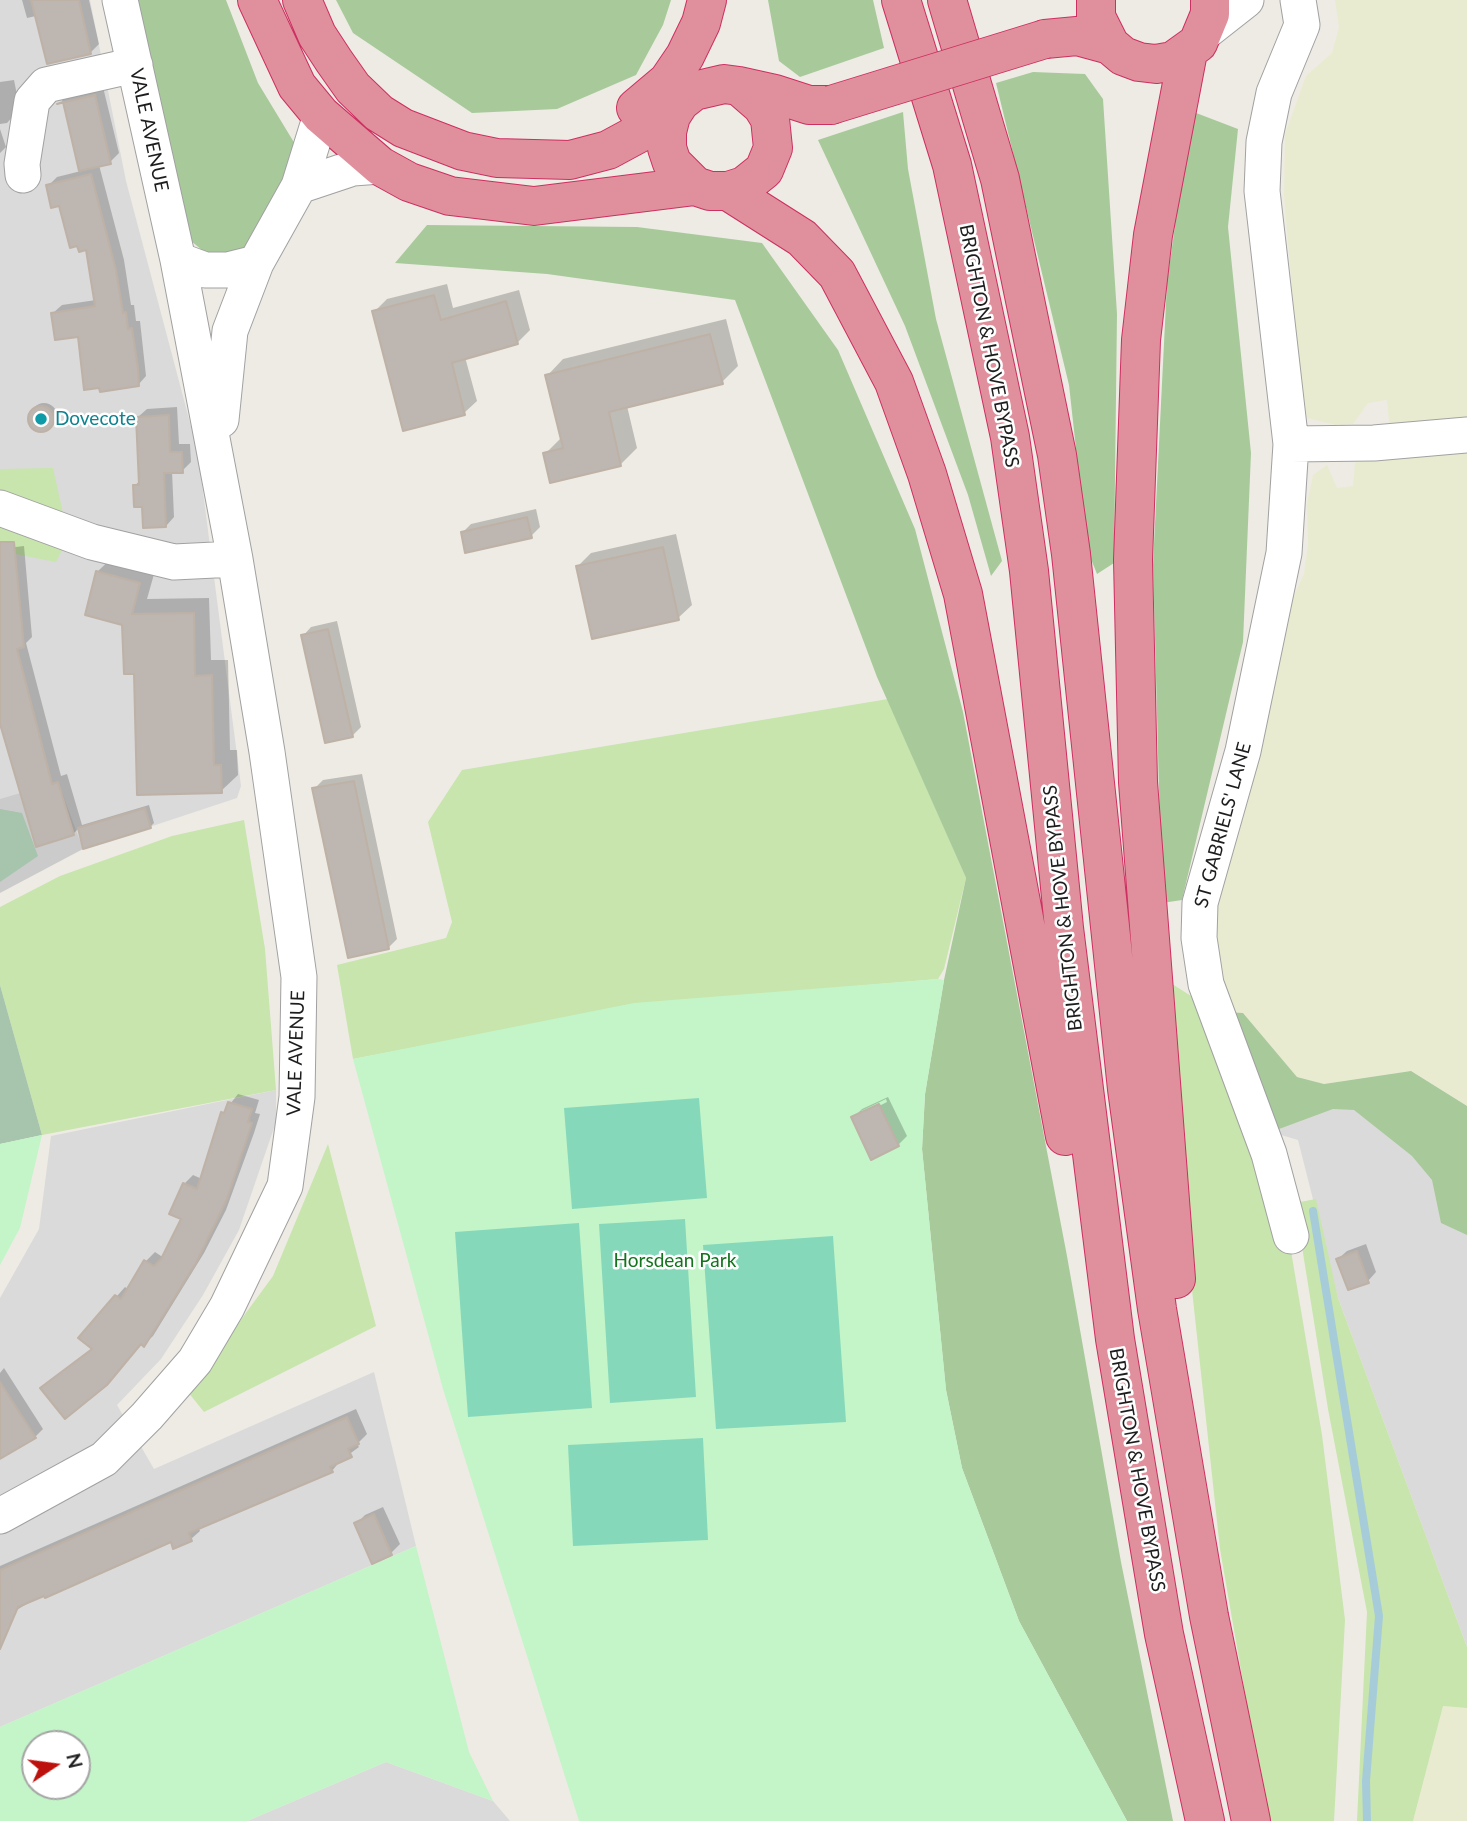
<!DOCTYPE html>
<html>
<head>
<meta charset="utf-8">
<style>
  body { margin:0 }
  #map { position:relative; width:1467px; height:1821px; overflow:hidden; background:#eeebe4; font-family:Lato,sans-serif }
  canvas { display:block }
  .north { position:absolute; left:21px; top:1730px; width:70px; height:70px; box-sizing:border-box; background:#fff; border:2px solid #a5a5a5; border-radius:50%; rotate:77deg; font-size:19px; font-weight:700; line-height:28px; text-align:center; color:#1d1d1d }
  .north::after { content:''; display:block; margin:auto; width:24px; height:32px; background:#bd110d; clip-path:polygon(50% 0,100% 100%,50% 72%,0 100%) }
</style>
</head>
<body>
<div id="map">
<canvas width="1467" height="1821"></canvas>
<div class="north">N</div>
</div>
<script>
const c = document.querySelector('canvas').getContext('2d');
c.lineJoin = 'round';
function fillPath(path, color) { c.fillStyle = color; c.fill(path, 'evenodd'); }
const shape = rows => new Path2D(rows.map(r => 'M' + r).join(''));
function stroke(path, color, width, dash) { c.strokeStyle = color; c.lineWidth = width; c.lineCap = dash ? 'butt' : 'round'; c.setLineDash(dash || []); c.stroke(path); }
function label(font, color, halo, rows, align = 'center') {
  c.font = font + ' Lato,sans-serif'; c.lineWidth = 5; c.setLineDash([]); c.textBaseline = 'middle'; c.strokeStyle = halo; c.fillStyle = color; for (const [text, x, y, turn = 0] of rows) {
    c.save(); c.translate(x, y); c.rotate((+turn || 0) * Math.PI / 180); c.textAlign = isNaN(turn) ? turn : align; if (halo) c.strokeText(text, 0, 0); c.fillText(text, 0, 0); c.restore();
  }
}
fillPath(shape([
  [0,0,90,0,126,181,198,453,241,786,237,798,83,849,0,799],
  [1411,1071,1467,1106,1467,1647,1338,1298,1298,1140,1271,1132],
  [276,1090,276,1122,239,1230,203,1295,161,1359,117,1405,154,1469,374,1372,416,1546,0,1727,0,1298,39,1229,51,1136],
  [386,1762,493,1801,510,1821,247,1821]
]), '#dbdada');
fillPath(shape([
  [58,782,83,849,0,893,0,799]
]), '#cbcbcb');
fillPath(shape([
  [1335,0,1467,0,1467,423,1390,431,1387,400,1368,403,1353,424,1336,425,1307,418,1297,347,1284,196,1285,134,1306,76,1332,53,1339,27],
  [1467,444,1467,1106,1411,1071,1324,1084,1297,1077,1243,1013,1226,1012,1206,934,1276,635,1304,574,1308,544,1307,504,1313,475,1327,465,1337,488,1353,486,1355,463,1371,455],
  [1443,1706,1467,1708,1467,1821,1413,1821]
]), '#e9ebd0');
fillPath(shape([
  [53,468,63,513,0,490,0,469],
  [0,521,64,546,56,562,15,554,0,556],
  [888,699,966,878,944,969,938,979,636,1005,353,1059,337,965,446,938,452,922,428,822,462,770],
  [244,820,265,949,276,1090,42,1135,0,985,0,907,60,876,172,836],
  [1158,975,1191,996,1246,1126,1291,1251,1322,1435,1345,1620,1334,1821,1267,1821,1220,1549],
  [328,1144,376,1326,204,1412,188,1392,273,1276],
  [1316,1199,1338,1298,1467,1647,1467,1708,1443,1706,1413,1821,1357,1821,1367,1612,1328,1409,1295,1203]
]), '#c7e5ac');
fillPath(shape([
  [137,0,226,0,258,83,298,149,245,254,209,256,190,240],
  [336,0,671,0,663,25,636,75,557,109,472,113,353,33],
  [768,0,873,0,884,48,800,77,779,61],
  [1033,72,1085,74,1103,99,1117,314,1114,563,1097,574,1087,549,1069,385,996,83],
  [1191,111,1238,129,1228,227,1251,453,1243,642,1182,900,1162,903,1153,564,1167,283],
  [903,112,908,169,936,319,1002,561,991,576,968,495,905,326,818,140],
  [427,225,637,227,762,243,838,350,915,529,963,712,1067,1256,1121,1562,1173,1821,1127,1821,1019,1621,962,1468,946,1390,922,1149,925,1094,944,980,966,878,877,677,735,300,547,274,395,263],
  [1226,1012,1243,1013,1297,1077,1324,1084,1411,1071,1467,1106,1467,1235,1441,1223,1432,1180,1412,1156,1354,1110,1333,1109,1271,1132]
]), '#a8ca9b');
fillPath(shape([
  [0,809,22,813,38,856,0,882],
  [0,985,42,1135,0,1144]
]), '#a6c5ac');
fillPath(shape([
  [938,979,944,980,925,1094,922,1149,946,1390,962,1468,1019,1621,1127,1821,579,1821,443,1389,353,1059,634,1003],
  [42,1135,20,1228,0,1265,0,1144],
  [416,1546,469,1752,493,1801,386,1762,247,1821,0,1821,0,1727],
  [35,1744,77,1744,77,1786,35,1786]
]), '#c3f5c8');
fillPath(shape([
  [699,1098,707,1198,572,1209,564,1108],
  [685,1219,696,1397,610,1403,599,1224],
  [579,1223,592,1408,468,1417,455,1232],
  [833,1236,846,1422,716,1429,703,1245],
  [703,1438,708,1540,573,1546,568,1445]
]), '#86d8ba');
fillPath(shape([
  [22,0,89,0,99,44,90,53,36,16,27,18],
  [14,80,18,100,16,113,7,123,0,124,0,82],
  [103,87,119,153,110,162,99,165,124,260,131,305,134,305,136,321,140,321,146,376,138,385,101,386,79,335,53,313,62,305,96,300,87,248,48,186,57,177,81,171,62,100,67,95],
  [0,129,6,147,0,153,0,161],
  [447,284,453,308,519,290,530,330,517,343,465,357,477,401,464,413,374,312,387,299],
  [726,319,738,366,722,382,627,406,637,448,621,464,545,454,562,437,547,376,563,359],
  '31 416a13 13 0 1 1 26 0a13 13 0 1 1-26 0Z',
  [177,407,179,444,190,444,191,462,182,471,172,471,174,517,166,526,144,505,134,486,141,480,138,417,147,409],
  [536,509,540,527,531,536,463,532,471,524],
  [676,534,692,605,678,618,578,566,591,553],
  [24,546,32,637,26,643,61,776,67,774,82,825,149,805,154,823,150,827,79,828,73,834,0,710,0,549],
  [114,556,156,567,147,599,209,598,211,660,228,660,230,750,237,750,238,775,221,791,136,673,124,624,97,572],
  [337,621,361,727,352,736,303,636,311,627],
  [362,774,397,939,388,948,314,789,323,780],
  [238,1094,259,1100,255,1113,260,1114,254,1133,226,1210,204,1253,153,1336,144,1344,42,1388,93,1348,80,1338,125,1287,129,1290,146,1261,155,1252,164,1258,183,1218,184,1184,193,1175,202,1179,223,1113],
  [888,1097,907,1136,898,1145,853,1118,862,1109],
  [886,1099,887,1102,861,1115,861,1111],
  [1366,1244,1376,1272,1368,1281,1338,1259,1347,1251],
  [4,1368,43,1429,35,1437,0,1455,0,1373],
  [356,1409,367,1434,357,1444,359,1447,340,1461,332,1471,198,1527,200,1531,191,1539,171,1540,45,1593,0,1620,0,1566],
  [383,1507,400,1544,391,1553,356,1524,365,1515]
]), '#0003');
stroke(shape([
  [1313,1211,1379,1616,1366,1781,1367,1821]
]), '#a7ccd9', 8);
const building = shape([
  [31,0,79,0,91,54,47,64,31,0],
  [95,95,111,164,79,171,63,102,57,104,95,95],
  [91,174,116,270,123,313,126,312,128,329,132,328,138,369,139,386,100,392,99,388,84,390,78,337,55,340,51,313,95,306,86,250,79,252,77,246,70,248,59,206,51,208,46,185,91,174],
  [434,295,441,320,506,301,518,344,452,363,465,415,403,431,372,311,434,295],
  [710,334,723,384,609,412,621,466,550,483,543,453,563,448,545,375,710,334],
  '28 419a13 13 0 1 1 26 0a13 13 0 1 1-26 0Z',
  [169,415,170,452,182,452,183,473,164,473,166,527,143,528,142,507,134,507,133,485,139,485,136,417,169,415],
  [527,517,532,538,465,553,461,532,527,517],
  [0,542,14,542,24,647,17,649,52,784,58,782,74,835,36,847,0,724,0,542],
  [663,547,679,620,592,639,576,566,663,547],
  [96,571,140,583,132,614,194,613,195,676,212,675,214,765,221,765,222,793,137,795,134,674,124,674,122,625,85,615,96,571],
  [328,629,353,737,325,743,301,635,328,629],
  [354,781,389,949,348,958,312,788,354,781],
  [145,808,151,828,83,849,78,828,145,808],
  [228,1102,252,1109,248,1122,252,1123,227,1199,196,1263,144,1347,141,1344,107,1385,65,1419,40,1388,92,1349,78,1338,115,1295,121,1299,144,1260,154,1266,161,1259,181,1219,169,1214,183,1183,197,1189,221,1112,224,1113,228,1102],
  [879,1104,899,1146,871,1160,851,1117,879,1104],
  [1357,1251,1369,1283,1348,1290,1336,1259,1357,1251],
  [0,1382,36,1438,0,1459,0,1382],
  [347,1417,359,1444,348,1449,352,1457,330,1467,333,1472,189,1533,192,1541,173,1549,171,1542,45,1598,44,1596,18,1607,0,1649,0,1570,347,1417],
  [374,1514,392,1555,372,1564,354,1523,374,1514]
]);
fillPath(building, '#beb6b0');
stroke(building, '#beb2a7', 2);
const minor = shape([
  [1204,33,1246,0],
  [23,175,22,164,32,101,46,85,135,65],
  [299,186,353,168,380,166],
  [178,260,205,270,228,270,256,263],
  [221,420,230,331,256,263,299,186,321,115],
  [1291,444,1374,443,1467,435],
  [0,508,92,542,174,562,235,559],
  [1291,1236,1269,1154,1206,984,1199,938,1200,903,1243,751,1284,553,1291,444,1262,191,1264,142,1274,93,1302,25,1298,0],
  [0,1516,104,1459,147,1416,195,1361,227,1307,285,1186,297,1097,299,977,267,752,235,559,178,260,120,0]
]);
const highway = shape([
  [257,0,297,86,321,115,380,166,409,182,450,196,534,206,695,186],
  [302,0,317,35,334,61,353,88,379,113,403,128,463,151,497,158,570,160,608,150,671,116],
  [901,0,952,165,1010,437,1029,571,1064,928,1115,1339,1164,1634,1205,1821],
  [947,0,1000,179,1057,455,1071,554,1127,1089,1157,1309,1209,1616,1251,1821],
  [1096,0,1096,17,1110,45,1123,56,1139,62,1156,64,1173,61,1198,43,1210,14,1210,0],
  [1045,39,1077,36,1110,45],
  [739,86,762,106,770,119,773,148,764,170,744,186,728,191,710,191,695,186,672,163,667,148,667,132,671,116,680,102,694,91,724,84,739,86,775,94,809,105,831,105],
  [636,108,668,81,685,56,701,23,707,0],
  [728,191,802,238,837,274,894,382,927,474,963,594,1065,1136],
  [1176,1279,1138,782,1133,560,1141,340,1153,235,1188,52]
]);
stroke(minor, '#a1a1a1', 37);
stroke(highway, '#cd2f61', 40);
stroke(minor, '#fff', 35);
stroke(highway, '#e0909d', 38);
const highwayBridge = shape([
  [831,105,1045,39]
]);
stroke(highwayBridge, '#cd2f61', 40, []);
stroke(highwayBridge, '#e0909d', 38);
for (const [x, y, r, color] of [
  [41,419,7,"#0f9aa8"]
]) { const dot = new Path2D(); dot.arc(x, y, r, 0, 2 * Math.PI); c.fillStyle = color; c.fill(dot); stroke(dot, '#fff', 2.5); }
label('19px', '#1d1d1d', '#fff', [
  ["VALE AVENUE",149,130,78],
  ["BRIGHTON & HOVE BYPASS",989,346,79],
  ["ST GABRIELS' LANE",1223,825,-75],
  ["BRIGHTON & HOVE BYPASS",1063,908,-96],
  ["VALE AVENUE",296,1053,-88],
  ["BRIGHTON & HOVE BYPASS",1137,1470,80]
]);
label('19px', '#0d838f', '#fff', [
  ["Dovecote",55,419]
], 'left');
label('19px', '#12741d', '#fff', [
  ["Horsdean Park",675,1261]
]);
</script>
</body>
</html>
